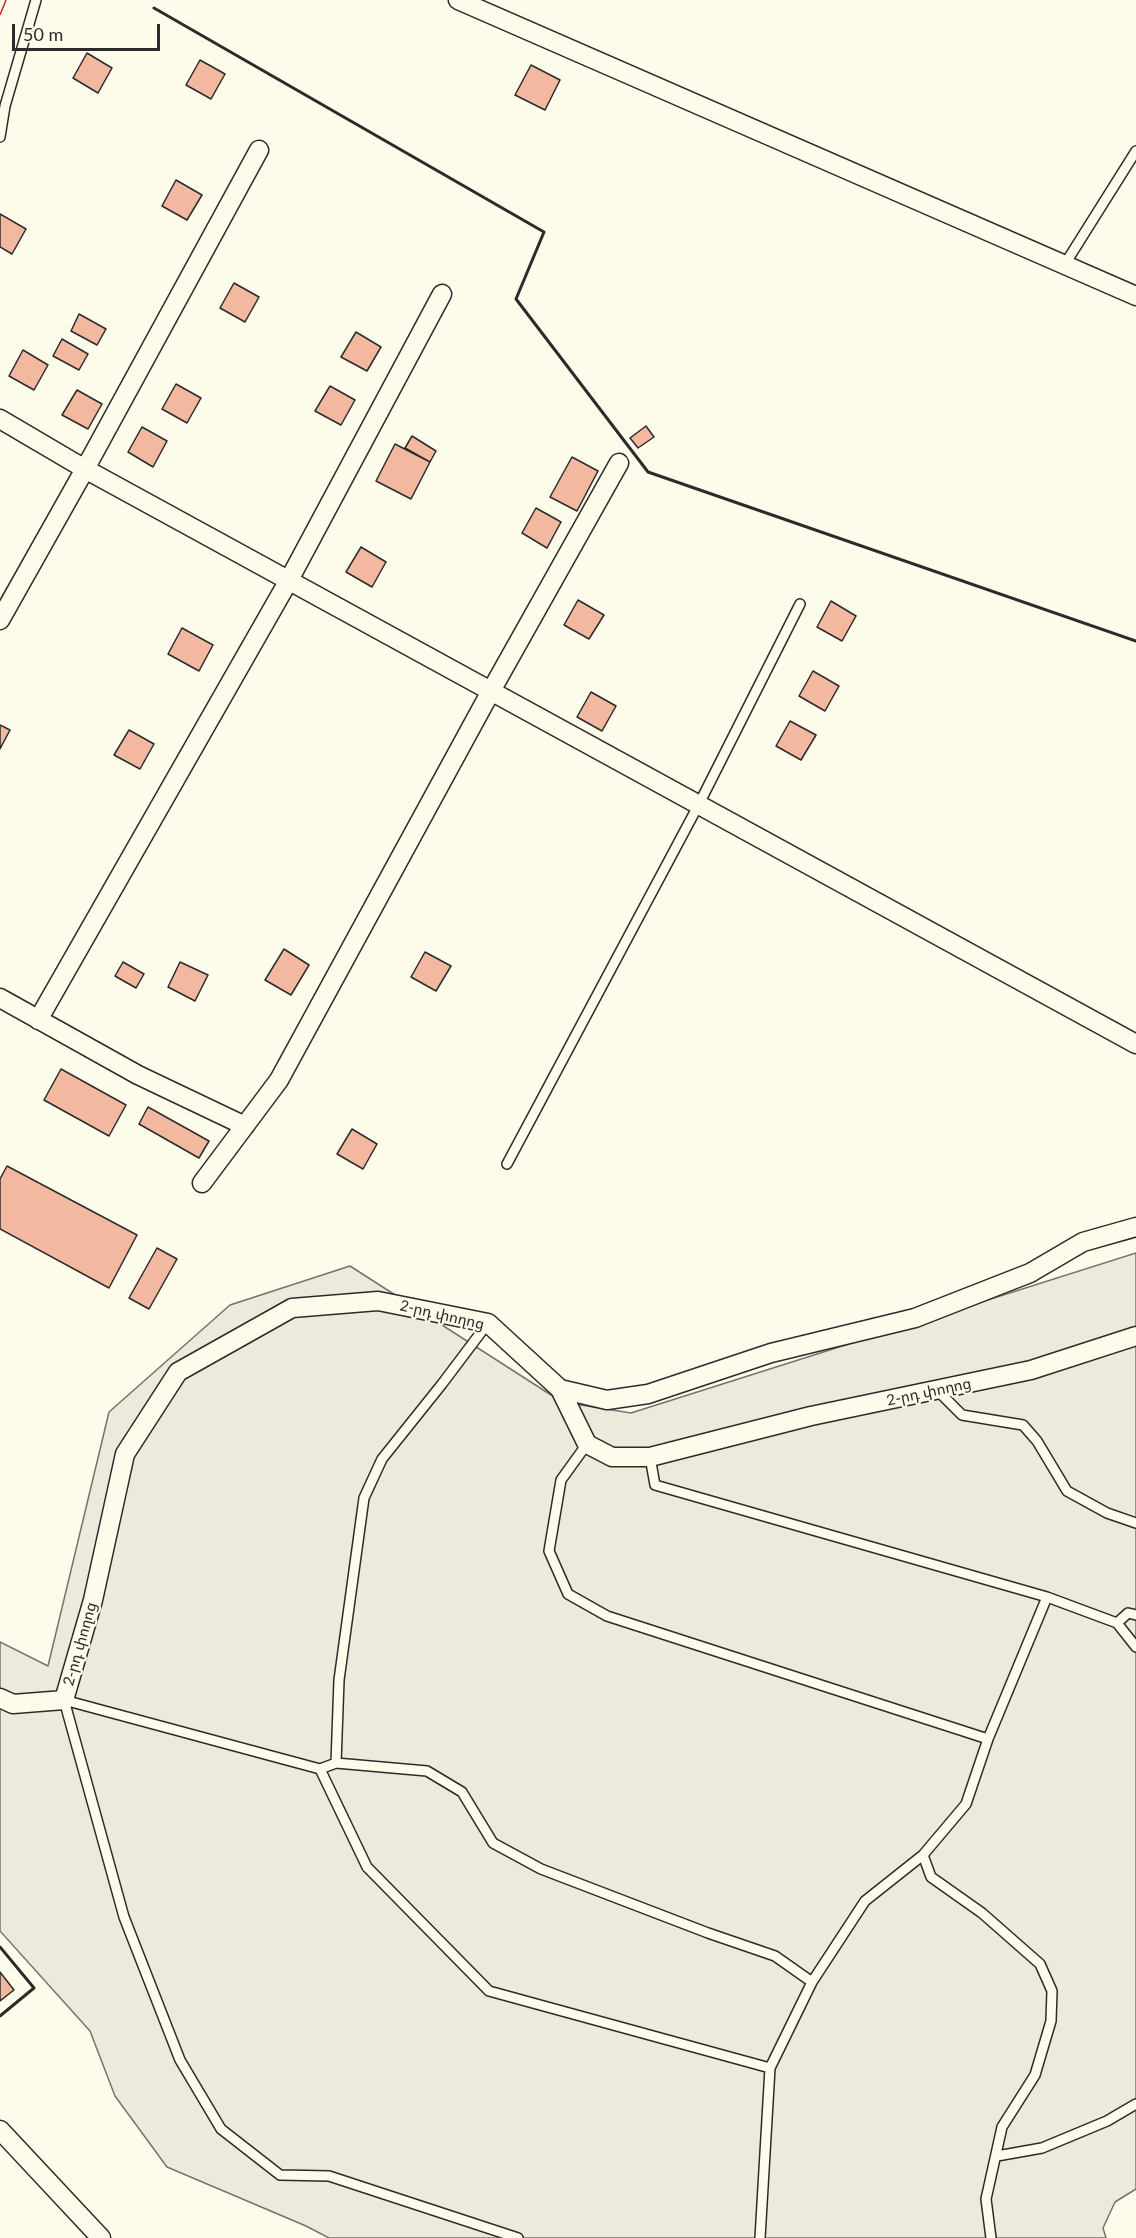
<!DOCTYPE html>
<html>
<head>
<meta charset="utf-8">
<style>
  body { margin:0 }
  #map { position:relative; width:1136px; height:2238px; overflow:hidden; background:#fdfbea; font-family:Lato,sans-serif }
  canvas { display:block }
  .scale { position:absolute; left:12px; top:24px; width:148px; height:27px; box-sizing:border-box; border:3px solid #2b2b2b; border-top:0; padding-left:8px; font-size:18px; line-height:21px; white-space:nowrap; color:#2b2b2b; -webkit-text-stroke:4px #fdfbea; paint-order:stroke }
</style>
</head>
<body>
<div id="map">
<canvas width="1136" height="2238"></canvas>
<div class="scale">50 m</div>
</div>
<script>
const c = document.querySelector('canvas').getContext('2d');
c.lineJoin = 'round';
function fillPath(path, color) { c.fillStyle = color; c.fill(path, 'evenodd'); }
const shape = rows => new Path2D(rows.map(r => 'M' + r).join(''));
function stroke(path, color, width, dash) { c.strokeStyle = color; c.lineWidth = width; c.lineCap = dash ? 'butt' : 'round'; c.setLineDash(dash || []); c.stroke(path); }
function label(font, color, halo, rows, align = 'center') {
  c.font = font + ' Lato,"Noto Sans Armenian",sans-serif'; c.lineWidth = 4.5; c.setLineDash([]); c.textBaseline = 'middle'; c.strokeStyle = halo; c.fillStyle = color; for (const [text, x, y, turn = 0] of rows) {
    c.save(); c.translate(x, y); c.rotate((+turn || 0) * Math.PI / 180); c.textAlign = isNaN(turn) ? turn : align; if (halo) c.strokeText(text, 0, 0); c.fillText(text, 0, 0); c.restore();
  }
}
const green = shape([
  [1136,1253,1136,2189,1115,2202,1103,2228,1106,2238,329,2238,306,2226,167,2167,115,2096,90,2031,0,1931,0,1642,48,1666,109,1412,230,1305,350,1266,562,1402,631,1413,1136,1253]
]);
fillPath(green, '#ecebdb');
stroke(green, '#74746e', 1.5);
const building = shape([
  [87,53,112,68,98,93,73,78,87,53],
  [200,60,225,74,211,99,186,85,200,60],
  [531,65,560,80,545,110,515,95,531,65],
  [176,180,202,195,187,220,162,206,176,180],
  [0,214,26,229,12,254,0,247,0,214],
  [234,283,259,297,245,322,220,308,234,283],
  [79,314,106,329,97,345,71,331,79,314],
  [356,332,381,347,367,371,341,357,356,332],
  [62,339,88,354,79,370,53,356,62,339],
  [23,350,48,365,34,390,9,376,23,350],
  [176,384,201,398,187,423,162,409,176,384],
  [330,386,355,400,341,425,315,411,330,386],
  [77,390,102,404,88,429,62,415,77,390],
  [646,426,654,437,638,448,630,438,646,426],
  [142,427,167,441,153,467,128,452,142,427],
  [412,436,436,451,430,462,405,448,412,436],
  [395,444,430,462,411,499,376,481,395,444],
  [572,457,598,471,577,511,550,497,572,457],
  [536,508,561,522,547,548,522,533,536,508],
  [361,547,386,562,372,587,346,572,361,547],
  [578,600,604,615,589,639,564,625,578,600],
  [831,601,856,616,842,641,817,627,831,601],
  [182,628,213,645,199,671,168,654,182,628],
  [813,671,839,686,825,711,799,696,813,671],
  [591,692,616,706,602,731,577,717,591,692],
  [790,721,816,735,801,760,776,746,790,721],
  [0,725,10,730,0,749,0,725],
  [129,730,154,744,140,769,114,755,129,730],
  [284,949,309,965,291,995,265,980,284,949],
  [425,952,451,966,436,991,411,977,425,952],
  [123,962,144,974,136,988,115,976,123,962],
  [180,962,208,975,195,1001,168,987,180,962],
  [61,1069,126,1105,109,1136,44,1100,61,1069],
  [148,1107,209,1141,199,1158,139,1124,148,1107],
  [352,1129,377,1144,363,1169,337,1154,352,1129],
  [7,1166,137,1235,109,1288,0,1229,0,1179,7,1166],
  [157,1248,177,1259,149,1309,129,1298,157,1248],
  [0,1972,14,1990,0,2001,0,1972]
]);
fillPath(building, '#f2b8a0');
stroke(building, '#2b2b2b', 1.5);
const service = shape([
  [0,137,5,106,36,0],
  [1065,264,1136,151],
  [507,1164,699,804,800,604],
  [937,1390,962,1415,1023,1425,1037,1441,1067,1491,1107,1513,1136,1523],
  [587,1444,561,1480,549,1551,568,1594,607,1616,988,1739],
  [650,1457,655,1485,1047,1597,988,1739,966,1804,923,1855,865,1901,812,1982,770,2068,760,2238],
  [1047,1597,1117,1623,1136,1647],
  [1117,1623,1128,1613,1136,1615],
  [64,1700,320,1769,367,1867,489,1991,770,2068],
  [64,1700,124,1917,180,2060,221,2129,280,2175,329,2176,518,2238],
  [336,1763,339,1680,364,1498,382,1459,442,1384,488,1323],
  [320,1769,336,1763,427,1771,462,1792,493,1843,541,1869,708,1933,775,1956,812,1982],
  [923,1855,931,1877,982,1913,1040,1964,1052,1991,1051,2021,1035,2075,1002,2127,986,2199,991,2238],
  [997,2156,1042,2148,1107,2121,1136,2104]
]);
const minor = shape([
  [458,0,1136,296],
  [0,419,85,469,1136,1044],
  [0,620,85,469,259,150],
  [0,998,138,1075,245,1126],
  [38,1020,289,580,442,294],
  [202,1183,279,1080,491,691,619,463],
  [560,1389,607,1400,648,1394,771,1353,915,1318,1030,1273,1083,1242,1136,1227],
  [0,1698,13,1704,64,1700,93,1600,125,1454,178,1372,292,1308,378,1301,488,1323,560,1389,587,1444,612,1457,650,1457,811,1416,1031,1370,1136,1336],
  [0,2130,101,2238]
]);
stroke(service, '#2b2b2b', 12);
stroke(minor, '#2b2b2b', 21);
stroke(service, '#fdfbea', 9);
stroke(minor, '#fdfbea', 18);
stroke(shape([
  [154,8,544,232,516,299,648,472,1136,641],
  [0,1947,34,1988,0,2016]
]), '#2b2b2b', 3);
stroke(shape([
  [0,15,6,0]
]), '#c62828', 1.5, [21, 4.5, 3, 4.5]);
label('15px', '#2b2b2b', '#fdfbea', [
  ["2-րդ փողոց",442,1315,13],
  ["2-րդ փողոց",929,1392,-12],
  ["2-րդ փողոց",80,1644,-74]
]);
</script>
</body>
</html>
